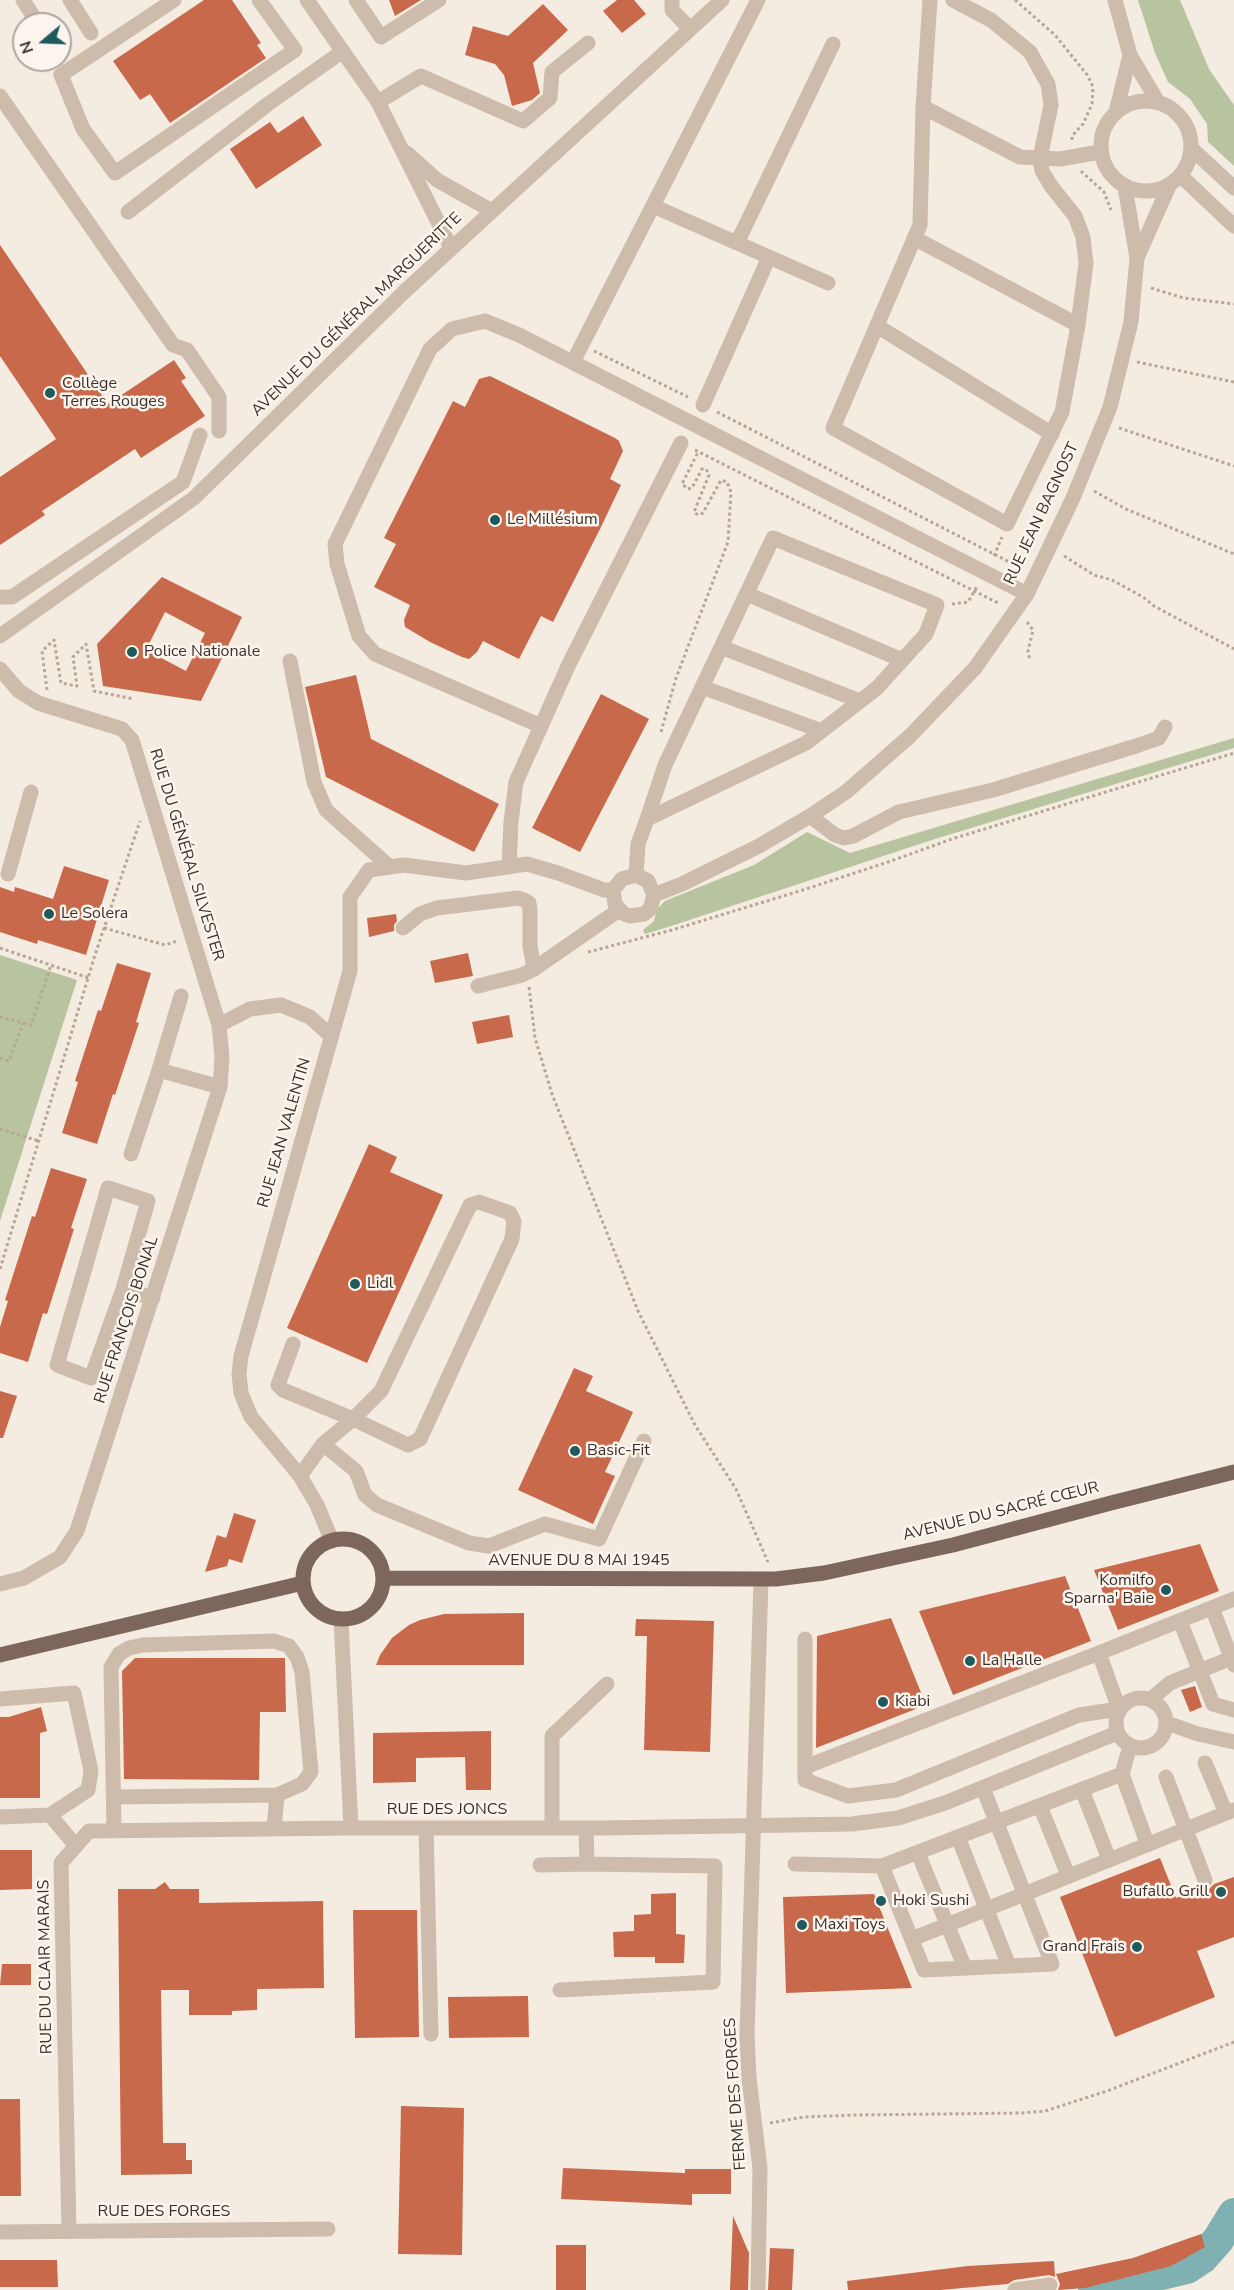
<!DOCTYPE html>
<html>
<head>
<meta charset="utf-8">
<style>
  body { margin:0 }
  #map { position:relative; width:1234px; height:2290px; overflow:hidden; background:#f4ebe1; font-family:"Nunito Sans",sans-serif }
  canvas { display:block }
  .north { position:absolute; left:12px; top:12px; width:60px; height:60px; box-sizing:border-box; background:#fbf5ee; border:2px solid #aea6a0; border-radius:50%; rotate:251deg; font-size:16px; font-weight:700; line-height:24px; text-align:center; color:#3b302b }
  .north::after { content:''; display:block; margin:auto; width:21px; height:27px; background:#1f5a5e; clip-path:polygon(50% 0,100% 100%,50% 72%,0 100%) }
</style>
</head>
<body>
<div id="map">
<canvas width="1234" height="2290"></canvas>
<div class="north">N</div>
</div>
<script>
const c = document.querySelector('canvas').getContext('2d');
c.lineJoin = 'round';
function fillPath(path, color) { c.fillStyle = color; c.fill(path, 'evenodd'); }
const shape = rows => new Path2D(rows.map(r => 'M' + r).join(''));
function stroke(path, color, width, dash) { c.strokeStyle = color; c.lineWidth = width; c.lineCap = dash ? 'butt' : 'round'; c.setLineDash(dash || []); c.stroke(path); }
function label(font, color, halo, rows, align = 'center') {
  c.font = font + ' "Nunito Sans",sans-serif'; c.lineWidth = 5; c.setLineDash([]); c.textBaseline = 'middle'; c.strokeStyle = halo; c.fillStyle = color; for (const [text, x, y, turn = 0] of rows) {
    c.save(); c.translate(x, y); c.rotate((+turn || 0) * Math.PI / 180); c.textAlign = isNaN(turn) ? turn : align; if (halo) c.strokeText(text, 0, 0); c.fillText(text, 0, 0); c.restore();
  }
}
fillPath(shape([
  [1138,0,1180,0,1209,69,1234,105,1234,166,1208,142,1207,124,1190,99,1168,82,1155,53],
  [1234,738,1234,748,935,839,665,928,645,934,643,930,654,921,657,909,665,901,754,865,807,832,850,853],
  [0,955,77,980,0,1221]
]), '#b8c4a0');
stroke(shape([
  [1094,2290,1187,2268,1202,2258,1218,2240,1234,2214]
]), '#7fb0b2', 32);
fillPath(shape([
  [204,0,232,0,261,43,257,45,266,58,170,123,150,94,140,100,113,61],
  [389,0,421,0,395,16],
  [617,0,634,0,646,14,622,33,603,11],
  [543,4,568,30,533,63,540,93,532,100,512,106,504,75,495,64,465,55,473,26,508,36],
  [303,116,322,145,256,189,230,149,270,122,278,133],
  [0,245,108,404,174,360,186,378,181,381,205,416,141,458,135,449,42,511,45,515,0,545,0,477,56,439,0,356],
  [490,376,615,438,619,441,623,451,610,479,621,485,600,529,553,622,541,616,519,659,483,641,477,652,469,659,462,657,430,642,405,627,404,620,410,605,374,587,396,544,384,538,453,401,465,407,479,379],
  [162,577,242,617,201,701,103,686,97,644],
  [165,612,205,633,186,671,146,650],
  [356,675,371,739,499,804,474,852,326,777,305,687],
  [601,694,649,719,580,852,532,828],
  [64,866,109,880,86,955,38,940,37,944,0,932,0,887,14,892,15,887,53,899],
  [396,914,397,921,394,925,394,931,369,937,367,918],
  [468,953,473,976,435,983,430,961],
  [117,963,151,973,136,1022,139,1023,115,1095,113,1094,97,1144,62,1133,78,1082,75,1081,98,1010,101,1011],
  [509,1015,513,1037,477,1044,472,1022],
  [369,1144,397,1157,390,1172,443,1195,367,1363,287,1328],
  [51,1168,87,1179,71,1228,74,1229,47,1314,43,1313,28,1362,0,1353,0,1327,8,1301,5,1300,32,1216,35,1217],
  [574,1368,593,1376,586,1391,633,1412,605,1472,615,1476,593,1524,518,1490],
  [0,1391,17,1396,3,1438,0,1438],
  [234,1513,256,1520,242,1563,229,1559,227,1566,205,1572,217,1535,226,1538],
  [1200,1544,1219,1591,1118,1630,1094,1570],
  [1065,1576,1091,1641,953,1695,919,1611],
  [524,1613,524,1665,376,1665,380,1655,392,1638,409,1625,420,1620,444,1614],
  [891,1618,926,1705,816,1748,817,1636],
  [636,1619,714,1621,710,1752,644,1750,647,1636,635,1636],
  [135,1658,285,1658,286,1712,260,1712,259,1780,124,1779,122,1671],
  [1195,1686,1202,1707,1190,1712,1181,1690],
  [41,1707,47,1731,40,1733,40,1798,0,1798,0,1717,9,1717],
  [491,1731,491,1790,466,1790,465,1757,416,1758,416,1782,373,1783,373,1733],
  [0,1850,32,1850,32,1889,0,1890],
  [1160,1858,1176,1898,1201,1889,1209,1889,1214,1884,1234,1877,1234,1937,1197,1951,1215,1997,1115,2037,1060,1897],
  [165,1882,170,1889,199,1889,199,1903,323,1901,324,1988,257,1989,257,2010,232,2011,232,2015,189,2015,189,1990,161,1990,163,2143,186,2143,186,2160,192,2160,192,2174,121,2175,118,1889,155,1889],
  [676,1893,676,1934,685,1935,684,1963,655,1963,655,1957,614,1957,613,1932,634,1931,634,1915,651,1914,651,1894],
  [874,1894,912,1988,786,1993,783,1897],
  [353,1910,417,1910,419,2037,355,2038],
  [2,1964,31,1964,31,1985,0,1985],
  [528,1996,529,2037,449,2038,448,1997],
  [0,2099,20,2099,21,2196,0,2196],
  [401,2106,464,2108,462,2255,398,2254],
  [563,2168,685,2173,685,2169,731,2169,731,2194,692,2194,692,2205,561,2199],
  [733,2216,749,2253,748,2290,730,2290],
  [1201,2234,1205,2247,1171,2266,1085,2288,1058,2290,1060,2284,1056,2274,1133,2258],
  [556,2245,586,2245,586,2290,556,2290],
  [770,2248,794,2249,792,2290,768,2290],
  [0,2260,57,2260,58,2287,0,2287],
  [1054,2261,1055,2277,1049,2275,1014,2280,1008,2284,940,2290,848,2290,847,2281,968,2266]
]), '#c8694b');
stroke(shape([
  [1015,0,1055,35,1088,76,1093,87,1092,104,1083,124,1072,136,1072,141],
  [1081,171,1104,192,1111,210],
  [1151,288,1184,298,1234,304],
  [594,351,688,397],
  [1137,362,1234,382],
  [717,412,1021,568],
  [1119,428,1234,466],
  [695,450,1000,604],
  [1094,491,1126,509,1234,554],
  [994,556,1002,537],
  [1064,556,1094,575,1112,580,1143,597,1154,606,1234,649],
  [952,604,968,602,978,585],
  [1027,622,1033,630,1028,651,1030,661],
  [47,690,42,651,54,640,61,683,77,686,73,657,86,644,94,691,134,699],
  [661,732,676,678,728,542,731,492,727,482,721,480,703,513,698,515,694,512,709,475,706,469,702,469,692,488,688,489,682,484,698,452],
  [104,928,165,945,177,941],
  [0,948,89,978],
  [588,952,672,930,806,889,888,862,955,838,1234,753],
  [529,987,535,1038,552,1094,638,1311,695,1425,736,1489,768,1562],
  [0,1017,31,1025,51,965],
  [0,1058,9,1061,23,1023],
  [0,1129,39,1141],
  [0,1269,95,955,140,821],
  [770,2123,804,2117,855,2115,1021,2113,1045,2111,1107,2091,1234,2042]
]), '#b9a596', 3, [3, 3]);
stroke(shape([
  [23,0,38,24],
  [70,0,91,33],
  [174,0,61,75,83,129,115,173,295,50,259,0],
  [307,0,378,102,451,248],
  [356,0,381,37,439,0],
  [672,0,672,10,690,29],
  [953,0,991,20,1030,52,1048,84,1051,105,1040,158,1042,171,1051,186,1075,216,1083,237,1086,263,1078,325,1062,412,1007,524,833,428,920,225,923,107,1020,157,1060,159,1100,152],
  [1115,0,1130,55,1158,102],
  [0,96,173,345,187,350,219,397,219,431],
  '1101 146a45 45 0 1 1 90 0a45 45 0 1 1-90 0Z',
  [378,102,421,76,523,121,550,98,552,72,588,43],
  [923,107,930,0],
  [1116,112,1130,55],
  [1191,148,1234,188],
  [407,153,437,180,492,211],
  [1181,176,1234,226],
  [653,206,828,283],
  [128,212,268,104,343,51],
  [914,238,1078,325],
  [737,243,833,44],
  [1137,258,1169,186],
  [877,326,1052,434],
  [573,362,758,0],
  [703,405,769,257],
  [747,594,902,660],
  [0,597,12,597,183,482,200,435],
  [0,636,194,498,403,293,722,0],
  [721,647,860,701],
  [290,661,314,782,326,810,390,867],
  [0,669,19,691,38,703,122,729,132,740,219,1025,222,1057,220,1087,77,1531,60,1557,24,1578,0,1584],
  [702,687,822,731],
  [541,726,375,654,359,636,337,564,335,544,430,349,452,329,485,321,519,335,1027,594],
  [810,816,835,835,844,838,853,836,899,812,993,790,1136,746,1159,738,1165,727],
  [509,867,511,822,516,782,569,664,681,443],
  [8,874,31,792],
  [636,875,638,844,647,819,806,743,877,688,926,634,937,605,773,538,665,765,647,819],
  [613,890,622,879,636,875,648,881,654,895,682,884,759,846,810,816,846,792,910,736,975,668,1027,594,1073,498,1110,407,1131,322,1137,258,1125,187],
  [403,928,420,914,437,908,518,898,524,900,529,903,530,910,530,946,534,969],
  [478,986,522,975,534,969,619,910],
  [219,1025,250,1009,281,1005,310,1017,331,1036],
  [159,1070,181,996],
  [131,1154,159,1070,220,1087],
  [123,1289,148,1201,108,1188,57,1365,91,1378,123,1289,153,1298],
  [293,1344,278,1385,283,1390,353,1419,408,1445,420,1439,512,1239,514,1221,510,1213,479,1202,470,1205,381,1391,353,1419,323,1444],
  [300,1476,323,1444,356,1471,365,1495,377,1505,469,1543,489,1546,545,1524,599,1539,644,1441],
  [332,1541,317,1505,300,1476,251,1417,241,1393,239,1374,241,1356,350,971,350,897,369,870,404,865,466,873,527,864,558,873,604,890,613,890,615,904,624,914,630,916,644,914,650,909,654,895],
  [1212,1608,1234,1665],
  [341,1619,351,1828,602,1828,852,1824,898,1818,945,1803,1117,1733],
  [1180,1621,1213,1704,1234,1710],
  [1099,1653,1119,1709,1079,1715,896,1790,848,1796,805,1780,805,1767,1099,1653],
  [1099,1653,1234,1599],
  '1116 1723a25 25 0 1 1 50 0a25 25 0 1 1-50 0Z',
  [0,1699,74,1693,91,1771,88,1790,50,1815],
  [1151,1699,1170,1683,1234,1657],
  [1167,1723,1198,1734,1234,1742],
  [1130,1746,1122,1774,1147,1843],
  [1205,1763,1226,1813],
  [805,1767,805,1639],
  [1166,1777,1205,1880],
  [1082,1790,1109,1859],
  [114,1797,277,1795,302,1784,311,1772,302,1672,297,1657,289,1646,274,1641,143,1645,129,1648,119,1654,111,1667,114,1830],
  [1040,1806,1068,1875],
  [0,1817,50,1815,76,1846],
  [426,1828,431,2034],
  [552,1828,552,1736,607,1684],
  [274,1829,277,1795],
  [958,1837,1009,1966],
  [918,1853,965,1968],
  [795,1864,882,1866,1122,1774],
  [540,1865,587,1864],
  [882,1866,924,1970,1052,1964,983,1788],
  [912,1939,1234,1810],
  [560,1990,713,1982,715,1866,587,1864,586,1828],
  [69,2231,61,1863,89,1831,351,1828],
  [0,2232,328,2229],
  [758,2290,760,2168,749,2078,747,2035,761,1581],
  [1015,2290,1050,2285]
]), '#cdbbac', 15);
stroke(shape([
  '303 1579a40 40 0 1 1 80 0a40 40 0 1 1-80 0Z',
  [383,1578,776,1579,824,1573,953,1545,1111,1503,1234,1472],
  [0,1655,303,1583]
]), '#7d675c', 15);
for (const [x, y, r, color] of [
  [50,393,6,"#1f5a5e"],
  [495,520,6,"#1f5a5e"],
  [132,652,6,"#1f5a5e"],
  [49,914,6,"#1f5a5e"],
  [355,1284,6,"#1f5a5e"],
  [575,1451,6,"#1f5a5e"],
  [1166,1590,6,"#1f5a5e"],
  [970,1661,6,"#1f5a5e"],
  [883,1702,6,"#1f5a5e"],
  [1221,1892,6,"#1f5a5e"],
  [881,1901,6,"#1f5a5e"],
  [802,1925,6,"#1f5a5e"],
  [1137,1947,6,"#1f5a5e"]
]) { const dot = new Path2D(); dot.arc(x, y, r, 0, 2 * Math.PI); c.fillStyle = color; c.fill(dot); stroke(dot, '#fbf5ee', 2); }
label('16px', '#3b302b', '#fbf5ee', [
  ["AVENUE DU GÉNÉRAL MARGUERITTE",357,315,-44],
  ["RUE JEAN BAGNOST",1042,514,-65],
  ["RUE DU GÉNÉRAL SILVESTER",186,855,73],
  ["RUE JEAN VALENTIN",285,1133,-74],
  ["RUE FRANÇOIS BONAL",127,1320,-72],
  ["AVENUE DU SACRÉ CŒUR",1001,1512,-14],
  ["AVENUE DU 8 MAI 1945",579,1561],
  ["RUE DES JONCS",447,1810],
  ["RUE DU CLAIR MARAIS",46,1967,-91],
  ["FERME DES FORGES",736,2094,-94],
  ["RUE DES FORGES",164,2212]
]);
label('16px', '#3b302b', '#fbf5ee', [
  ["Collège",62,384],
  ["Terres Rouges",62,402],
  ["Le Millésium",507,520],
  ["Police Nationale",144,652],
  ["Le Solera",61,914],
  ["Lidl",367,1284],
  ["Basic-Fit",587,1451],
  ["Komilfo",1154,1581,"right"],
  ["Sparna' Baie",1154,1599,"right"],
  ["La Halle",982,1661],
  ["Kiabi",895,1702],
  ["Bufallo Grill",1209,1892,"right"],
  ["Hoki Sushi",893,1901],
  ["Maxi Toys",814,1925],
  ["Grand Frais",1125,1947,"right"]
], 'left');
</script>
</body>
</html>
